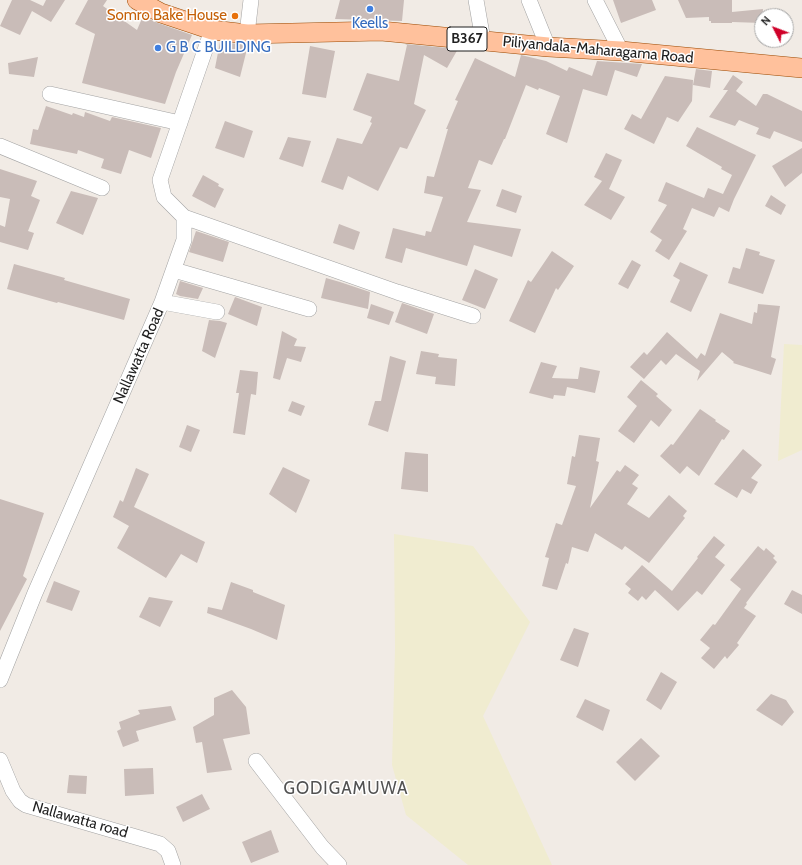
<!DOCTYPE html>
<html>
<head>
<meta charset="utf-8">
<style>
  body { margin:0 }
  #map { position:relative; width:802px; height:865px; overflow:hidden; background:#f1ebe5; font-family:Cabin,sans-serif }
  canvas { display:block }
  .north { position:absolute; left:754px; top:8px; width:40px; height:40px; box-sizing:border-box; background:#fff; border:1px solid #a5a5a5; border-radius:50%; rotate:312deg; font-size:11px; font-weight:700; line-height:16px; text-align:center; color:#1f1f1f }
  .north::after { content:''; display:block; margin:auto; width:14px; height:18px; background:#cf0029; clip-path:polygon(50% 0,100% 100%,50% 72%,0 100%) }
</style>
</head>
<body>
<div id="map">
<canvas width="802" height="865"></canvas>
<div class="north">N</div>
</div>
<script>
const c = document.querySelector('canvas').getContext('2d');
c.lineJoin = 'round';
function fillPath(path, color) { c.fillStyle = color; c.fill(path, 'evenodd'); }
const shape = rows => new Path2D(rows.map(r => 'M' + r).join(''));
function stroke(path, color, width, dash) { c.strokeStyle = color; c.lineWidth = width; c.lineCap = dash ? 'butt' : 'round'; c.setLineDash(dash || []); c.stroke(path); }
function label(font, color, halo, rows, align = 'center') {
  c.font = font + ' Cabin,sans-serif'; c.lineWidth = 3; c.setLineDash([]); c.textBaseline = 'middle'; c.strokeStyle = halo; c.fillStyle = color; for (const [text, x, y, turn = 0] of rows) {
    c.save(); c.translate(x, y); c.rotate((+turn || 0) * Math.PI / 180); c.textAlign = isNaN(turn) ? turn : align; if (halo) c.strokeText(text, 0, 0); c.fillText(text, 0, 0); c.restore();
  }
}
fillPath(shape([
  [784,344,802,345,802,450,778,461],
  [394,534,473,546,530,622,483,716,552,865,468,865,406,815,392,765,395,648]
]), '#f0ecd0');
fillPath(shape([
  [12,0,30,0,43,6,46,0,65,0,51,22,32,11,20,35,0,26],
  [88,0,107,0,103,6,137,30,143,16,158,23,192,35,176,72,165,104,82,83,95,34,75,24],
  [340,0,404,0,402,21,335,19],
  [613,0,652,0,656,10,621,23],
  [678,0,732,0,732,12,763,9,762,23,732,22,732,23,711,23,711,21,709,21,709,17,686,18],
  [220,42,248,45,240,77,215,68],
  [405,44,458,49,447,68,424,55,414,104,426,110,407,149,400,147,378,191,348,176,343,190,321,182,337,138,362,144,372,123,370,122,372,117,353,110,367,73,399,81,407,45],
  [310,46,335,51,326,98,302,94],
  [521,55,546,61,567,71,569,67,592,76,597,61,642,64,637,77,615,70,607,96,583,89,567,143,546,134,560,96,539,88,538,90,526,85,505,139,504,139,492,165,479,160,468,188,481,190,467,222,521,229,512,257,474,245,467,266,406,248,402,263,385,258,393,228,425,236,426,231,431,232,443,197,424,193,427,176,434,177,448,129,446,129,458,101,455,100,475,58,515,77],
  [38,57,34,77,9,74,8,63],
  [696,69,712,71,710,88,693,85],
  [733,75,743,82,736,91,756,106,763,94,767,94,802,111,802,142,774,131,770,139,756,134,759,128,739,120,735,126,709,117,728,90,723,90],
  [665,76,693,80,692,101,678,122,667,117,654,144,624,129,632,114,641,119],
  [46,106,72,115,73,113,84,117,85,112,110,121,112,117,161,128,151,158,129,150,121,174,101,168,104,159,78,150,77,154,30,144,33,129,38,130],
  [225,121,253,131,244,158,215,148],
  [697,127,756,155,734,199,729,212,719,207,714,217,692,208,683,229,687,231,669,260,655,251,662,240,650,232,667,205,658,201,666,182,704,198,708,188,723,194,732,175,721,169,722,167,686,146],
  [288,137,311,141,303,167,279,159],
  [802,148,802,173,785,187,772,166],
  [606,153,622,160,609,189,625,197,611,220,584,205,602,181,594,177],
  [0,169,37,181,31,196,40,200,28,231,34,233,28,250,0,242,0,225,5,227,10,199,0,197],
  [203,175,219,184,218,186,224,189,215,208,192,196],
  [502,189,522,196,516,213,496,206],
  [71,191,98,198,83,235,56,223],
  [771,195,786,205,781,215,765,206],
  [339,224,360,232,354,250,333,243],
  [196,231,229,242,223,262,189,252],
  [746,248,760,252,759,255,775,260,763,294,728,283,733,267,740,269],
  [552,251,574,266,558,290,556,288,535,333,509,321,528,280,531,282],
  [632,260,641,265,628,289,618,284],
  [680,262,708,275,691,312,670,302,680,280,673,276],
  [14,264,65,278,64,280,130,299,124,320,58,302,57,303,7,289],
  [475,269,498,279,485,309,462,300],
  [326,278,340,282,370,292,368,309,321,298],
  [180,281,203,288,198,299,180,296,176,294],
  [235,297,262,307,257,326,228,314],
  [402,303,434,314,427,334,395,322],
  [371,304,394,312,389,325,367,318],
  [758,304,780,306,771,357,776,359,771,375,733,363,734,362,722,352,697,381,700,371,676,354,666,365,661,360,644,379,630,367,644,352,647,355,667,332,697,359,701,353,705,356,720,313,752,324,754,312,757,313],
  [209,320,220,321,227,323,215,358,202,351],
  [282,331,297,339,294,346,306,347,301,362,287,358,280,380,273,378],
  [421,351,439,354,438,357,457,359,455,386,435,384,436,377,416,374],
  [390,356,406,361,388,432,368,425,375,401,381,401],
  [541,362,557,366,552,378,578,379,580,367,600,371,595,393,567,387,565,396,554,395,553,399,529,393],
  [240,370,258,372,256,395,251,394,245,435,233,433,239,393,236,393],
  [641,380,658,394,656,396,672,410,659,427,651,420,634,443,618,431,637,406,627,397],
  [292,401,305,406,301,416,288,411],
  [700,409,716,420,715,421,730,431,724,440,722,439,699,476,687,466,680,474,660,456,671,444,673,445],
  [187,425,200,430,191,452,179,447],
  [579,435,600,438,596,461,599,462,590,508,617,470,620,472,625,465,639,475,632,484,638,488,627,504,649,518,669,495,687,511,683,516,685,518,649,563,625,546,622,550,595,533,588,552,572,547,568,564,566,563,557,590,542,586,549,558,545,557,556,523,562,525,576,486,567,484,572,456,575,457],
  [743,449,762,465,751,478,758,482,751,494,742,489,737,498,714,484],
  [405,452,428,454,428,492,401,489],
  [283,467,310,480,296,513,269,494],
  [136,468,149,474,134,507,205,542,197,563,181,554,166,578,117,548,129,526,113,517,120,500,123,502],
  [0,499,44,513,23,576,27,579,0,631],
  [714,536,725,545,715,557,725,565,702,595,697,591,678,611,655,590,646,600,642,596,638,601,628,593,631,589,625,584,642,565,672,591,698,558,697,557],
  [758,546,764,551,766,548,775,556,773,558,777,562,746,603,747,604,744,608,756,616,737,643,739,645,727,659,725,656,714,669,701,658,710,648,700,640,713,624,715,625,741,589,730,580],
  [54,581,80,591,72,611,46,602],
  [231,582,253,590,253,592,285,605,277,640,251,629,207,613,208,607,222,610],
  [792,590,802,595,802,614,784,604],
  [149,597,173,601,160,627,139,617],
  [574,628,589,633,578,667,560,660],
  [661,672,677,682,661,710,646,700],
  [232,690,246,707,250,734,223,739,232,770,207,773,202,742,196,743,193,727,214,715,214,698],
  [771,694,786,700,794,712,782,726,756,710],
  [585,699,610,710,603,731,576,717],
  [171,706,176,720,136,731,139,741,123,747,117,731,121,729,119,722,140,714,138,710],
  [641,738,660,756,635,781,616,762],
  [153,768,154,794,125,796,124,769],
  [69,775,87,776,86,794,67,793],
  [202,794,210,809,183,822,176,807],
  [271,830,279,852,251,863,242,842]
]), '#c9bcb8');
const minor = shape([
  [476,0,483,40],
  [529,0,548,47],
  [595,0,621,51],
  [247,34,251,0],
  [50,94,180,123],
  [0,146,102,188],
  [184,217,397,292,473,316],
  [174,270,309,309],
  [162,302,217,312],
  [0,680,35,593,162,302,184,240,184,217,164,197,160,180,212,30],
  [0,760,13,791,20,801,26,805,160,844,168,851,173,865],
  [256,761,322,847,339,865]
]);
const major = shape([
  [137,0,161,13,212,30,247,34,381,31,548,47,621,51,802,68]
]);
stroke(minor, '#a3a3a3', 16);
stroke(major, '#9b4900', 20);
stroke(minor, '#fff', 15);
stroke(major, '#ffc19c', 19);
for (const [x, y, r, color] of [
  [370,9,4,"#3f7fe0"],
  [235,16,4,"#e8710a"],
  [158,48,4,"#3f7fe0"]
]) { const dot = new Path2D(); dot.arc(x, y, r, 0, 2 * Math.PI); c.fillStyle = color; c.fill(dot); stroke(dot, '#fff', 1.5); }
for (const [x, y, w] of [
  [467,39,40]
]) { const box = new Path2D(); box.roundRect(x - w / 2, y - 12, w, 24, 3); c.fillStyle = '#fff'; c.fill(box); stroke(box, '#1f1f1f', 1); }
label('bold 14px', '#1f1f1f', null, [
  ["B367",467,39]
]);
label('15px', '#c56008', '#fff', [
  ["Somro Bake House",227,16]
], 'right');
label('15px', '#366cbe', '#fff', [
  ["Keells",370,24],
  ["G B C BUILDING",166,48,"left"]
]);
label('15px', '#1f1f1f', '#fff', [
  ["Piliyandala-Maharagama Road",598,50,5],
  ["Nallawatta Road",139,356,-66],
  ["Nallawatta road",80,820,16]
]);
c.letterSpacing = '1px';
label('17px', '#525252', '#fff', [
  ["GODIGAMUWA",346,789]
]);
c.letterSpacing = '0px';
</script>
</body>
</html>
